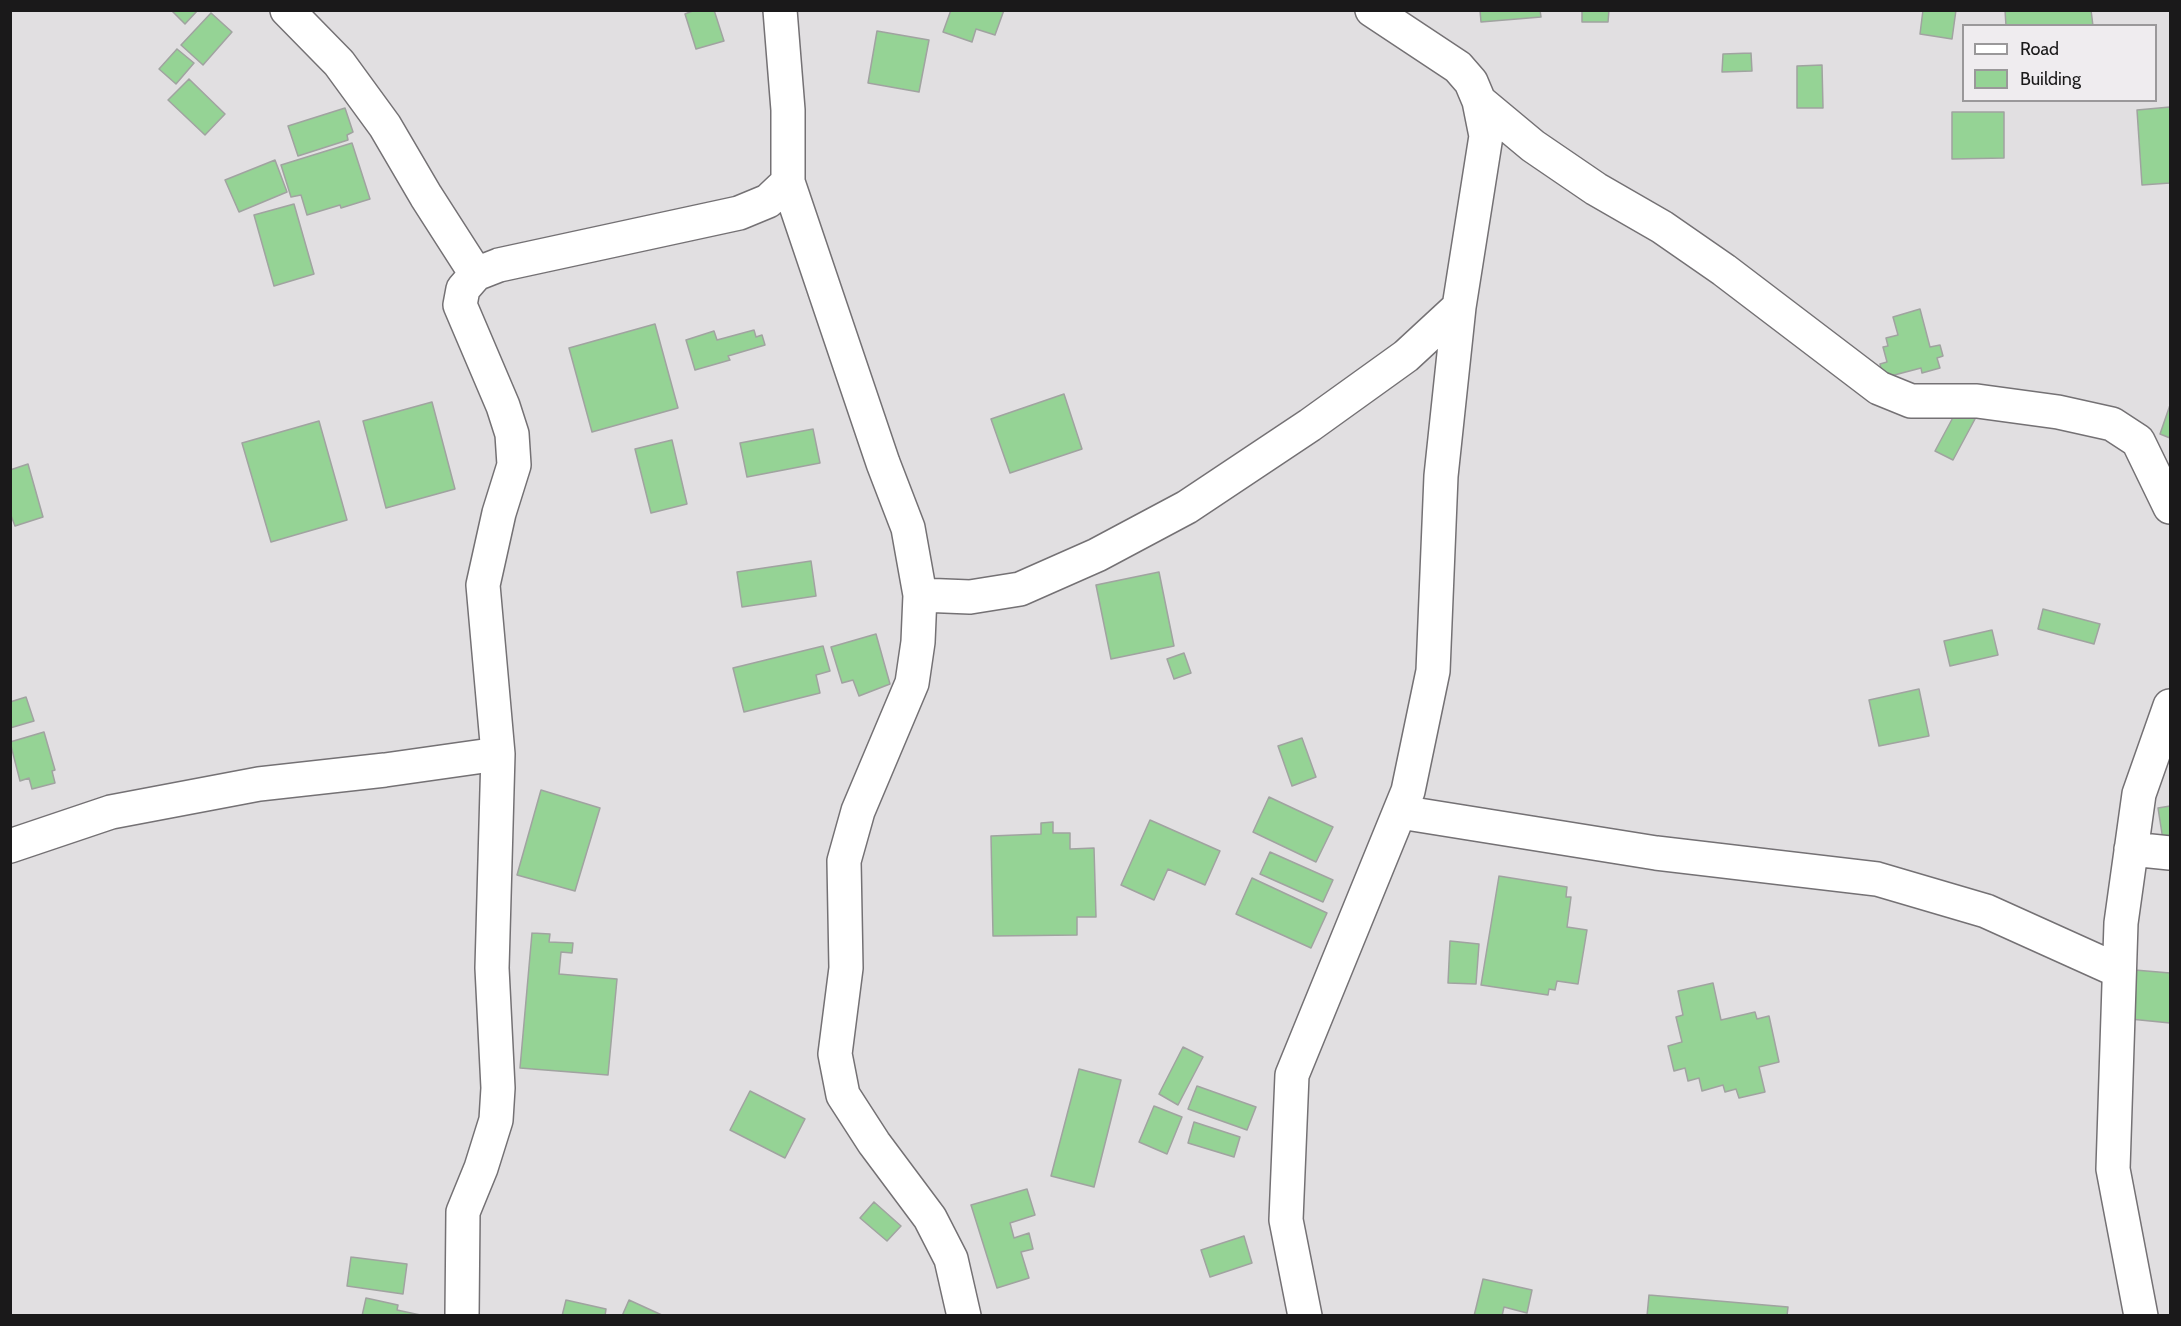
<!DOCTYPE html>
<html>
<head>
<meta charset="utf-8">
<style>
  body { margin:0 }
  #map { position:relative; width:2181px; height:1326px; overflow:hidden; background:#e1dfe1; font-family:Cabin,sans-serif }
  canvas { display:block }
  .frame { position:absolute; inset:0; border:12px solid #1a191a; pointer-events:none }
  .legend { position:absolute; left:1962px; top:24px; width:195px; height:78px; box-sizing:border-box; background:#efecef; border:2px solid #9a989a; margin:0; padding:8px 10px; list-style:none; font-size:18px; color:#1a191a }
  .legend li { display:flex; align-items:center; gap:12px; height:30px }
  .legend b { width:30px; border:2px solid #9a989a }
</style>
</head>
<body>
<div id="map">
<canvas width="2181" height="1326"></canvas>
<div class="frame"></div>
<ul class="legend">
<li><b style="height:8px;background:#fff"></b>Road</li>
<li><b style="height:16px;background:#95d395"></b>Building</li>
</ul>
</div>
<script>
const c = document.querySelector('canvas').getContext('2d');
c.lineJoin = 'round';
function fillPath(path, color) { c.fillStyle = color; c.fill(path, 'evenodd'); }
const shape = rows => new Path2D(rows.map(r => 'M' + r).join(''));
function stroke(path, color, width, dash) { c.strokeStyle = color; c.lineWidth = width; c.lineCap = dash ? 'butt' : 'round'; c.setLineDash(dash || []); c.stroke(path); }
const building = shape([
  [171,10,198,10,185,24,171,10],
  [695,10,714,10,724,41,696,49,685,14,695,10],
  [951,10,1004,10,995,35,976,29,972,42,943,32,951,10],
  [1480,10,1540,10,1541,17,1481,22,1480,10],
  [1582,10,1609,10,1608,22,1582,22,1582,10],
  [1923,10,1956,10,1952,39,1920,34,1923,10],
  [2005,10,2091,10,2093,26,2006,26,2005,10],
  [211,13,232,32,203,65,181,45,211,13],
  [877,31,929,40,919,92,868,83,877,31],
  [177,49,194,63,176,84,159,69,177,49],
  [1751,53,1752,71,1722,72,1723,54,1751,53],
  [1822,65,1823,108,1797,108,1797,66,1822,65],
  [189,79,225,114,205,135,168,100,189,79],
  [2170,107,2170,183,2142,185,2137,110,2170,107],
  [345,108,353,132,347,135,348,140,298,156,288,126,345,108],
  [1952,112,2004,112,2004,158,1952,159,1952,112],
  [352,143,370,199,341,208,340,205,307,215,301,195,291,197,281,165,352,143],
  [275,160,287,192,239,212,225,180,275,160],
  [294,204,314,274,274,286,254,215,294,204],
  [1920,309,1930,347,1940,345,1943,356,1937,358,1940,368,1922,373,1921,368,1883,378,1880,364,1887,362,1883,347,1888,346,1886,338,1898,335,1893,317,1920,309],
  [655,324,678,408,592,432,569,348,655,324],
  [754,330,756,337,762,335,765,345,728,356,730,360,695,370,686,340,714,331,717,340,754,330],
  [1064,394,1082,449,1010,473,991,419,1064,394],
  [432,402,455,489,386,508,363,421,432,402],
  [2170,405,2170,438,2160,434,2170,405],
  [1957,410,1975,419,1953,460,1935,451,1957,410],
  [319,421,347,520,271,542,242,443,319,421],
  [813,429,820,463,747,477,740,443,813,429],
  [672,440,687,504,651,513,635,449,672,440],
  [28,464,43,517,15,526,10,513,10,470,28,464],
  [811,561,816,596,742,607,737,572,811,561],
  [1159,572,1174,646,1111,659,1096,585,1159,572],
  [2043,609,2100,624,2094,644,2038,629,2043,609],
  [1992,630,1998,655,1950,666,1944,641,1992,630],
  [876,634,890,684,859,696,853,680,842,683,831,647,876,634],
  [823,646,830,671,816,675,820,693,744,712,733,668,823,646],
  [1184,653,1191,673,1174,679,1167,659,1184,653],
  [1919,689,1929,736,1879,746,1869,700,1919,689],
  [26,697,34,721,10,728,10,702,26,697],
  [44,732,55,770,52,771,55,783,32,789,29,778,20,781,10,742,44,732],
  [1302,738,1316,777,1292,786,1278,746,1302,738],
  [541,790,600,808,575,891,517,875,541,790],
  [1269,797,1333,827,1316,862,1253,832,1269,797],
  [2170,806,2170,839,2163,840,2158,808,2170,806],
  [1150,820,1220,851,1205,885,1168,869,1154,900,1121,885,1150,820],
  [1053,822,1053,833,1070,833,1070,849,1094,848,1096,917,1077,917,1077,935,993,936,991,836,1041,834,1041,823,1053,822],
  [1270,852,1333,880,1323,902,1260,874,1270,852],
  [1499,876,1567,887,1566,897,1571,897,1567,927,1587,930,1578,984,1557,981,1555,990,1549,989,1548,995,1481,985,1499,876],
  [1252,878,1327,913,1311,948,1236,914,1252,878],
  [532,933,550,934,549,942,573,943,572,953,561,952,559,974,617,979,608,1075,520,1068,532,933],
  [1450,941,1479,944,1476,984,1448,983,1450,941],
  [2135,970,2170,973,2170,1023,2130,1019,2135,970],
  [1713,983,1721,1020,1755,1012,1757,1019,1769,1016,1779,1062,1759,1067,1765,1092,1739,1098,1736,1089,1725,1092,1723,1085,1702,1091,1699,1078,1688,1081,1685,1068,1674,1071,1668,1046,1682,1042,1676,1017,1683,1015,1678,991,1713,983],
  [1183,1047,1203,1057,1178,1105,1159,1094,1183,1047],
  [1079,1069,1121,1080,1094,1187,1051,1176,1079,1069],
  [1197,1086,1256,1107,1247,1130,1188,1109,1197,1086],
  [750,1091,805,1119,785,1158,730,1130,750,1091],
  [1154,1106,1182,1117,1167,1154,1139,1142,1154,1106],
  [1194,1122,1240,1137,1234,1157,1188,1143,1194,1122],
  [1027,1189,1035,1215,1010,1223,1014,1238,1029,1233,1033,1249,1021,1252,1029,1278,997,1288,971,1205,1027,1189],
  [874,1202,901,1226,887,1241,860,1218,874,1202],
  [1244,1236,1252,1263,1210,1277,1201,1250,1244,1236],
  [351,1257,407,1264,403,1294,347,1286,351,1257],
  [1483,1279,1532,1290,1527,1313,1504,1307,1502,1316,1474,1316,1483,1279],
  [1649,1295,1788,1307,1787,1316,1647,1316,1649,1295],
  [366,1298,398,1305,397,1310,425,1316,362,1316,366,1298],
  [566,1300,606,1309,605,1316,562,1316,566,1300],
  [629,1300,664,1316,622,1316,629,1300]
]);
fillPath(building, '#95d395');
stroke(building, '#a0a3a0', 1.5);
const minor = shape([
  [287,10,339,63,385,126,426,196,476,274],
  [1479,101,1533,146,1596,189,1662,227,1724,270,1879,388,1911,401,1977,401,2058,412,2112,424,2138,441,2170,507],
  [788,182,883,463,908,528,920,595,918,642,912,683,858,811,844,861,846,968,835,1054,843,1095,874,1143,930,1218,951,1259,964,1316],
  [920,595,970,597,1020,589,1097,555,1187,507,1310,425,1406,356,1459,307],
  [1400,812,1656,853,1877,879,1986,911,2119,971],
  [10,846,111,812,259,784,385,770,498,754],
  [2131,849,2170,853],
  [462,1316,463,1212,481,1168,496,1120,498,1088,492,968,498,754,483,585,499,513,514,465,512,434,503,406,460,305,463,289,476,274,499,265,739,213,768,201,788,182,788,110,780,10],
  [1305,1316,1286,1220,1292,1075,1408,791,1433,671,1441,476,1459,307,1486,136,1479,101,1471,82,1458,67,1372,10],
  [2141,1316,2113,1169,2121,923,2139,794,2170,706]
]);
stroke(minor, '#747174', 36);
stroke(minor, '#fff', 33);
</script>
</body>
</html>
